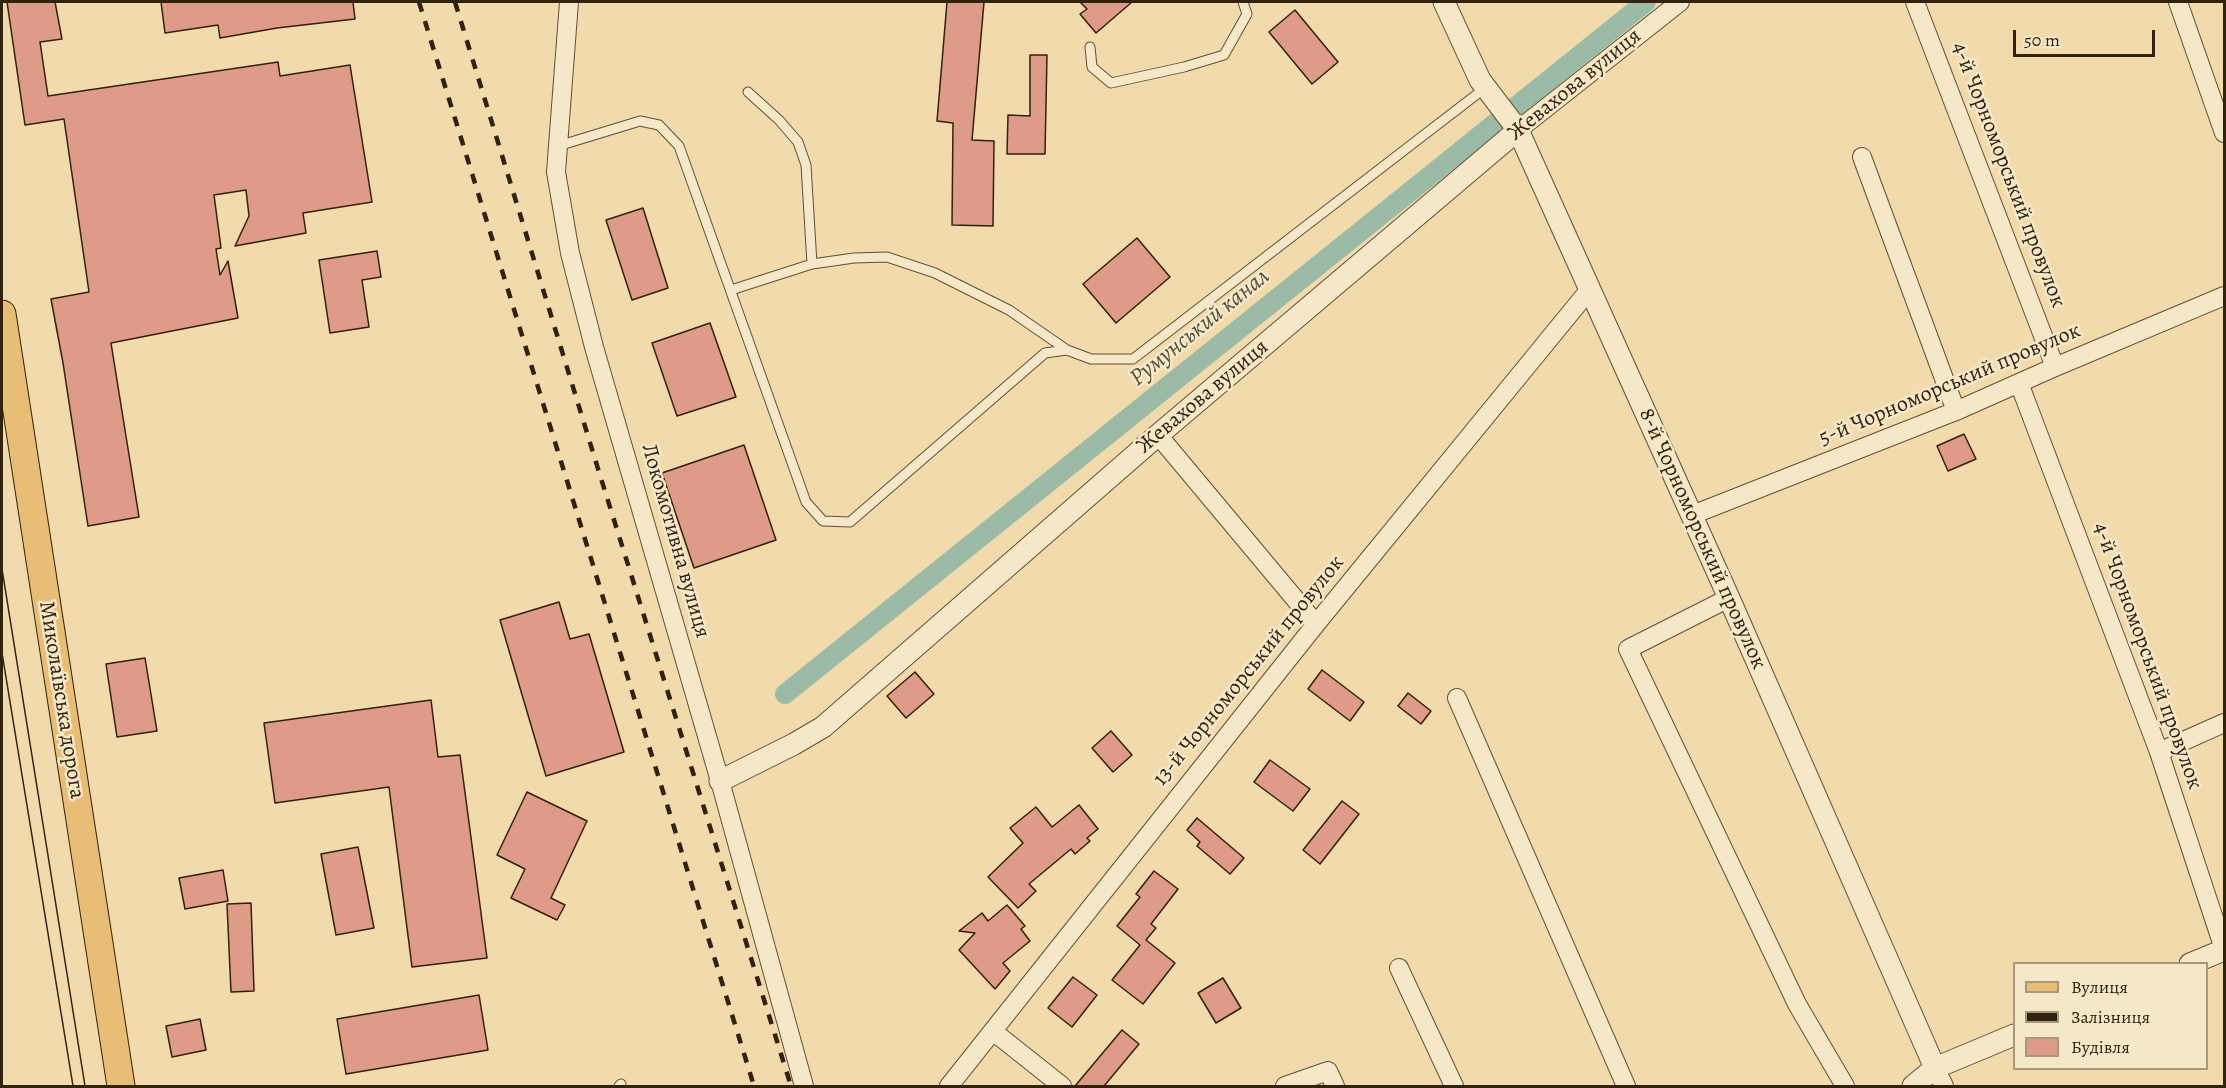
<!DOCTYPE html>
<html>
<head>
<meta charset="utf-8">
<style>
  body { margin:0 }
  #map { position:relative; width:2226px; height:1088px; overflow:hidden; background:#f1daab; font-family:Alegreya,serif }
  canvas { display:block }
  .frame { position:absolute; inset:0; border:3px solid #32210d; pointer-events:none }
  .legend { position:absolute; left:2013px; top:962px; width:195px; height:108px; box-sizing:border-box; background:#f6e7c8; border:2px solid #a8987d; margin:0; padding:8px 10px; list-style:none; font-size:18px; color:#32210d }
  .legend li { display:flex; align-items:center; gap:12px; height:30px }
  .legend b { width:30px; border:2px solid #a8987d }
  .scale { position:absolute; left:2013px; top:30px; width:142px; height:27px; box-sizing:border-box; border:3px solid #32210d; border-top:0; padding-left:8px; font-size:18px; line-height:21px; white-space:nowrap; color:#32210d; -webkit-text-stroke:4px #f6e7c8; paint-order:stroke }
</style>
</head>
<body>
<div id="map">
<canvas width="2226" height="1088"></canvas>
<div class="frame"></div>
<ul class="legend">
<li><b style="height:8px;background:#e8bd76"></b>Вулиця</li>
<li><b style="height:8px;background:#32210d"></b>Залізниця</li>
<li><b style="height:16px;background:#de9b87"></b>Будівля</li>
</ul>
<div class="scale">50 m</div>
</div>
<script>
const c = document.querySelector('canvas').getContext('2d');
c.lineJoin = 'round';
const shape = rows => new Path2D(rows.map(r => 'M' + r).join(''));
function stroke(path, color, width, dash) { c.strokeStyle = color; c.lineWidth = width; c.lineCap = dash ? 'butt' : 'round'; c.setLineDash(dash || []); c.stroke(path); }
function fillPath(path, color) { c.fillStyle = color; c.fill(path, 'evenodd'); }
function label(font, color, halo, rows, align = 'center') {
  c.font = font + ' Alegreya,serif'; c.lineWidth = 5; c.setLineDash([]); c.textBaseline = 'middle'; c.strokeStyle = halo; c.fillStyle = color; for (const [text, x, y, turn = 0] of rows) {
    c.save(); c.translate(x, y); c.rotate((+turn || 0) * Math.PI / 180); c.textAlign = isNaN(turn) ? turn : align; if (halo) c.strokeText(text, 0, 0); c.fillText(text, 0, 0); c.restore();
  }
}
stroke(shape([
  [785,694,1646,2]
]), '#9bbba6', 20);
const building = shape([
  [7,2,55,2,62,39,40,42,48,96,278,62,280,76,350,65,372,202,303,213,306,233,235,246,249,216,246,190,214,195,221,248,216,249,220,275,228,261,238,318,111,343,139,517,88,526,63,363,51,299,89,292,64,119,25,125,7,2],
  [161,2,353,2,355,19,277,28,220,38,218,25,165,33,161,2],
  [947,2,984,2,972,140,994,141,993,226,952,225,953,123,937,121,947,2],
  [1080,2,1132,2,1096,33,1080,14,1087,9,1080,2],
  [1295,10,1338,62,1312,84,1269,32,1295,10],
  [1030,55,1047,55,1045,154,1007,154,1008,115,1030,116,1030,55],
  [643,208,668,288,632,300,606,220,643,208],
  [1137,238,1170,277,1116,323,1083,284,1137,238],
  [377,251,381,277,362,280,369,327,330,333,319,260,377,251],
  [710,323,736,397,677,416,652,343,710,323],
  [1964,434,1976,459,1948,471,1937,446,1964,434],
  [744,445,776,540,694,568,662,473,744,445],
  [559,602,570,639,589,634,624,752,546,776,500,620,559,602],
  [145,658,157,731,117,737,106,664,145,658],
  [1322,670,1364,702,1350,721,1308,689,1322,670],
  [915,672,934,694,906,718,887,696,915,672],
  [1408,693,1431,711,1421,724,1398,706,1408,693],
  [431,700,438,757,460,755,487,958,412,967,389,787,275,803,264,723,431,700],
  [1111,731,1132,755,1113,772,1092,748,1111,731],
  [1270,760,1310,789,1293,811,1254,782,1270,760],
  [527,792,587,821,551,898,565,905,557,920,511,898,525,869,497,855,527,792],
  [1342,801,1359,814,1320,864,1303,850,1342,801],
  [1079,805,1098,829,1087,838,1090,841,1075,854,1071,849,1029,884,1036,891,1018,908,988,877,1023,843,1010,828,1036,807,1052,827,1079,805],
  [1197,818,1244,858,1230,874,1197,846,1200,842,1187,830,1197,818],
  [358,847,374,928,336,935,321,854,358,847],
  [223,870,228,901,185,909,179,878,223,870],
  [1154,871,1178,889,1151,924,1156,928,1146,940,1175,963,1143,1004,1112,980,1140,945,1117,926,1140,897,1136,894,1154,871],
  [251,903,254,991,231,992,227,904,251,903],
  [1007,905,1025,926,1021,929,1030,941,1003,963,1010,971,995,989,959,950,975,933,959,931,982,913,988,921,1007,905],
  [1073,977,1097,995,1072,1027,1048,1008,1073,977],
  [1223,978,1241,1008,1216,1023,1198,993,1223,978],
  [479,995,488,1050,346,1074,337,1019,479,995],
  [200,1019,206,1050,172,1057,166,1026,200,1019],
  [1122,1030,1139,1044,1104,1086,1075,1086,1122,1030]
]);
fillPath(building, '#de9b87');
stroke(building, '#32210d', 1.5);
const service = shape([
  [1090,47,1092,67,1111,83,1184,67,1224,55,1247,14,1243,2],
  [748,92,779,120,798,142,806,165,812,264],
  [558,146,640,121,659,125,679,146,806,502,823,521,850,522,1045,353,1067,350,1091,359,1133,359,1485,88],
  [731,290,812,264,854,258,887,257,935,273,1009,310,1067,350],
  [619,1086,621,1084]
]);
const minor = shape([
  [569,2,556,172,570,253,594,347,720,781,804,1086],
  [1915,2,2055,367],
  [2178,2,2224,133],
  [1518,130,1680,2],
  [1862,157,1956,411],
  [2019,383,2159,752,2224,949],
  [1158,435,1316,624],
  [1692,515,1956,411,2055,367,2224,296],
  [1729,598,1628,649,1797,1004,1845,1086],
  [1457,698,1626,1086],
  [2159,752,2224,723],
  [1399,968,1454,1086],
  [994,1032,1062,1086],
  [1935,1068,1944,1086],
  [949,1086,1316,624,1590,289],
  [1285,1086,1328,1071,1335,1086]
]);
const tertiary = shape([
  [1444,2,1480,80,1518,130,1729,598,1935,1068],
  [720,781,794,744,823,727,1158,435,1518,130],
  [2190,964,2224,950],
  [1913,1086,1935,1068,2014,1035]
]);
const primary = shape([
  [2,314,121,1086]
]);
stroke(service, '#624f34', 11);
stroke(minor, '#624f34', 20);
stroke(tertiary, '#624f34', 23);
stroke(primary, '#32210d', 29);
stroke(service, '#f6e7c8', 9);
stroke(minor, '#f6e7c8', 18);
stroke(tertiary, '#f6e7c8', 21);
stroke(primary, '#e8bd76', 27);
stroke(shape([
  [2,569,85,1086],
  [2,653,73,1086]
]), '#32210d', 1.5);
stroke(shape([
  [419,2,754,1086],
  [455,2,599,472,791,1086]
]), '#32210d', 4.5, [10, 10]);
label('22px', '#32210d', '#f6e7c8', [
  ["Жевахова вулиця",1575,85,-39],
  ["4-й Чорноморський провулок",2008,175,69],
  ["5-й Чорноморський провулок",1950,385,-23],
  ["Жевахова вулиця",1203,397,-40],
  ["8-й Чорноморський провулок",1702,539,66],
  ["Локомотивна вулиця",675,541,74],
  ["4-й Чорноморський провулок",2147,656,70],
  ["13-й Чорноморський провулок",1249,671,-51],
  ["Миколаївська дорога",61,700,81]
]);
label('italic 24px', '#524f3b', '#f6e7c8', [
  ["Румунський канал",1200,328,-39]
]);
</script>
</body>
</html>
